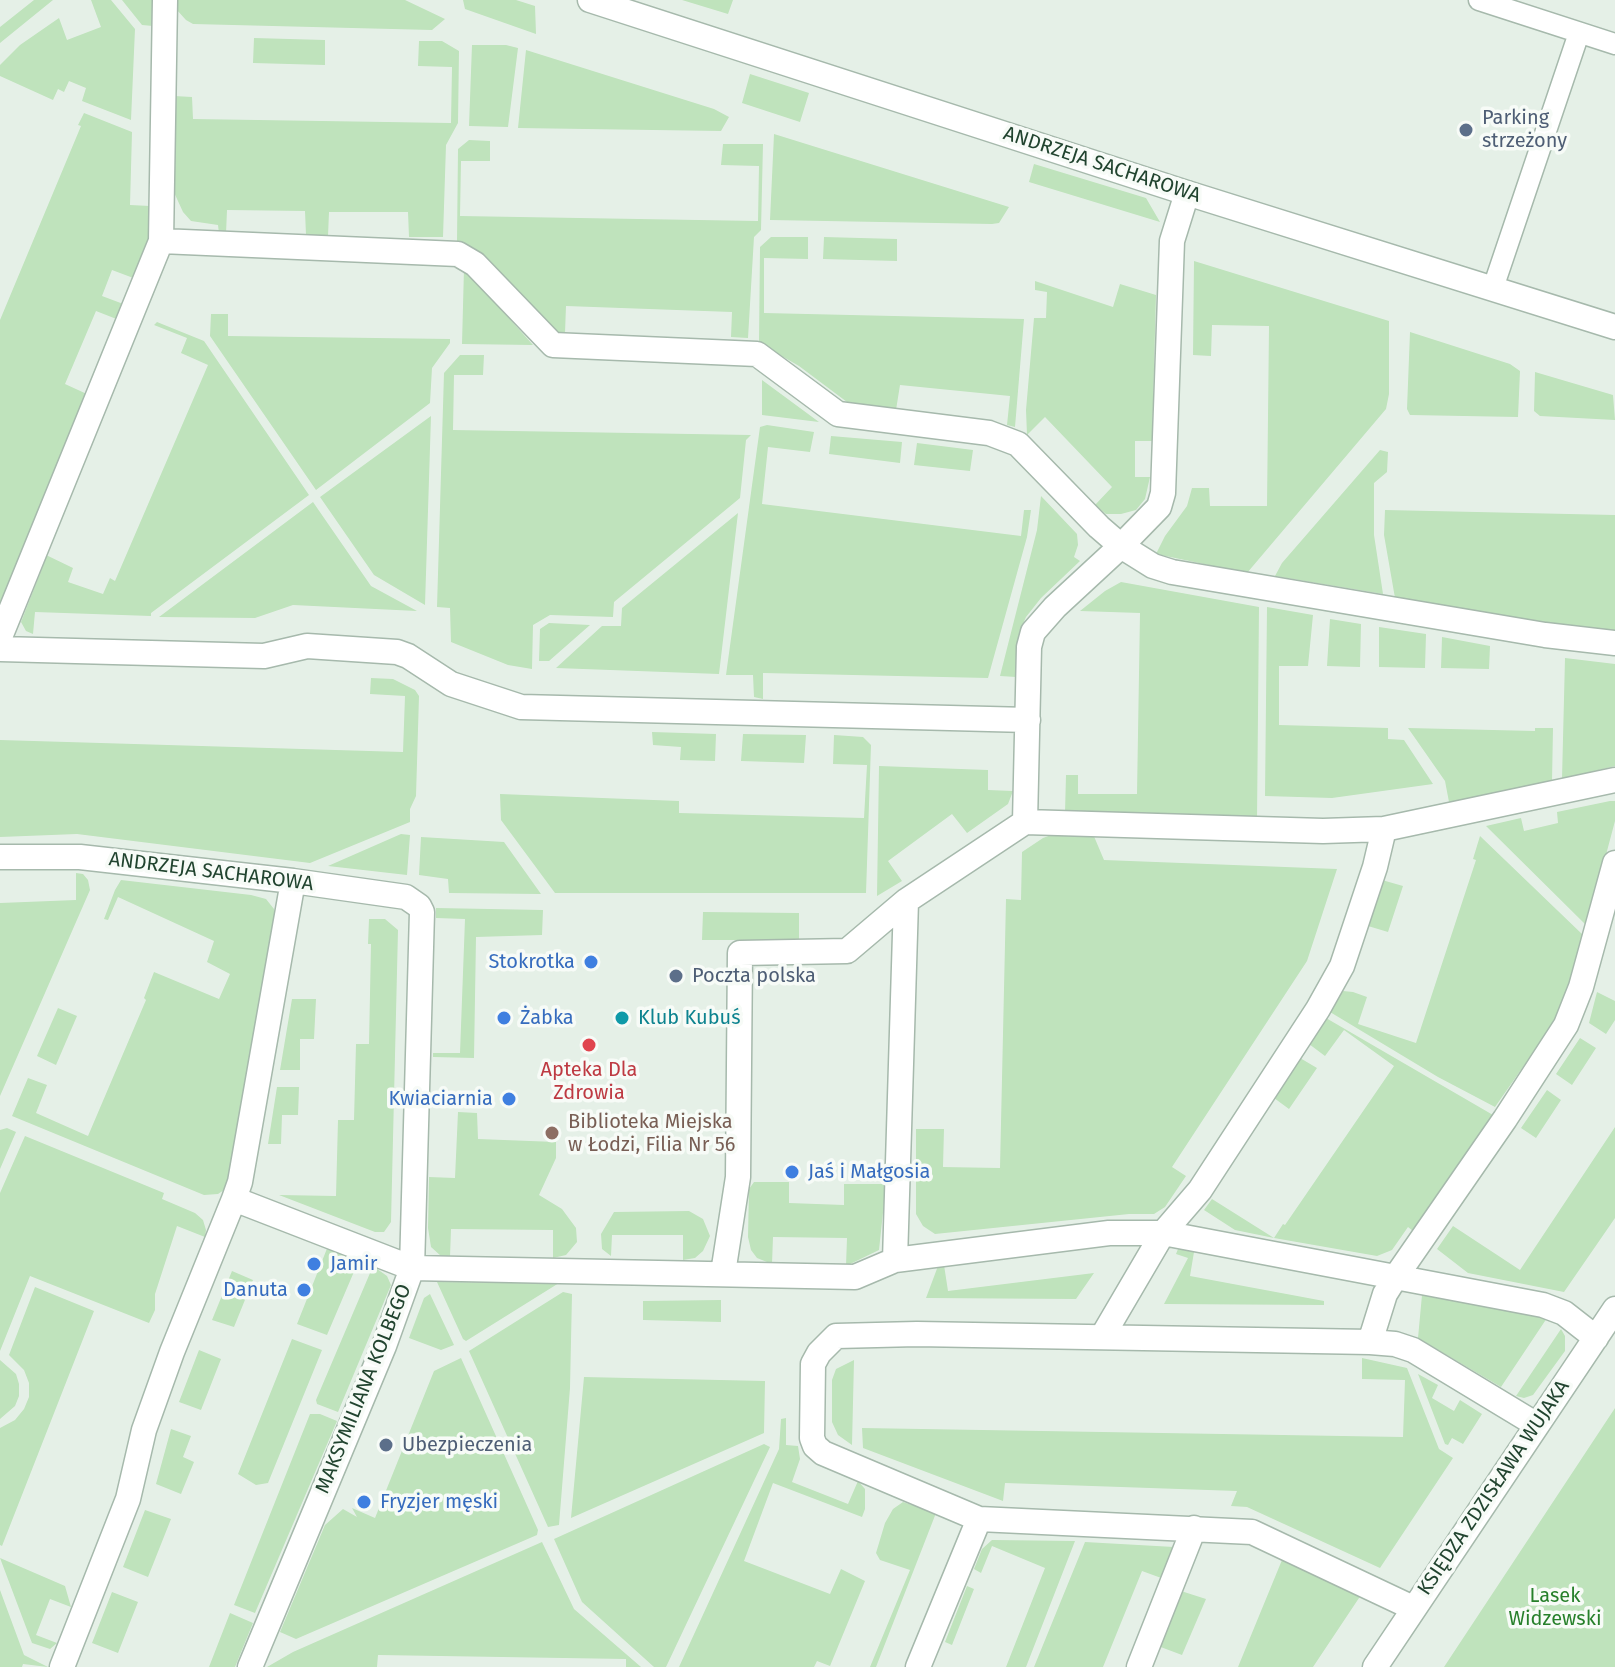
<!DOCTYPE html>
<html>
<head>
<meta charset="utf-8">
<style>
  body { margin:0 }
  canvas { display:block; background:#e5f0e7 }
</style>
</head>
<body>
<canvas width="1615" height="1667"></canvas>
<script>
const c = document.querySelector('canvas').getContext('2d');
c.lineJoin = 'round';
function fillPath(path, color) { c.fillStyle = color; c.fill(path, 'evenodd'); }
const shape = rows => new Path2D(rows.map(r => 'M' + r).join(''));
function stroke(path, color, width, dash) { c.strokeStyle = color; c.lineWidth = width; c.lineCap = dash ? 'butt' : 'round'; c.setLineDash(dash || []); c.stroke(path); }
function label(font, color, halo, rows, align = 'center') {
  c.font = font + ' "Fira Sans",sans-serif'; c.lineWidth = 7; c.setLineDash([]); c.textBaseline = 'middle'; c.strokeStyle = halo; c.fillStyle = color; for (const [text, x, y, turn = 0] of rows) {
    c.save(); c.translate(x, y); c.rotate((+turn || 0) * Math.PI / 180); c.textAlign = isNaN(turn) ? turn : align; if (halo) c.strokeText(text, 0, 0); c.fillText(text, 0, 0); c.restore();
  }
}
fillPath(shape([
  [34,0,53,0,0,43,0,27],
  [91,0,111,0,135,29,131,120,82,101,86,88,69,81,64,92,58,89,53,100,0,76,0,65,20,45,59,18,67,40,101,27],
  [122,0,154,0,153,26,142,25],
  [177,0,405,0,445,19,432,30,193,24,186,20,176,9],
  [463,0,516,0,535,6,536,34,465,9],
  [682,0,733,0,728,14],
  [254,38,325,40,325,65,253,63],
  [419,41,442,41,459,51,458,123,446,145,443,237,409,237,408,212,329,212,328,236,306,235,305,211,227,210,226,234,219,234,218,225,191,221,183,212,172,188,174,96,192,97,193,119,451,123,452,67,418,66],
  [472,45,506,45,518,48,508,127,469,126],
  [526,50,714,109,729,117,721,131,518,128],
  [750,74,809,93,800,122,742,103],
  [84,113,132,132,130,205,150,206,148,249,136,279,112,270,102,296,126,305,119,320,96,311,65,384,89,395,0,611,0,320,81,126,78,125],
  [774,134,1009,207,999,223,992,224,770,220],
  [469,140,490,141,490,161,461,161,460,216,758,221,759,166,721,165,723,144,763,144,761,230,754,237,748,338,731,337,732,312,566,306,565,333,556,332,479,253,457,241,458,149],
  [1034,164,1146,198,1160,222,1029,182],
  [771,237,808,237,808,259,764,258,764,313,1024,319,1015,427,1007,425,1010,396,900,385,896,410,847,402,799,366,759,343,760,247],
  [824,237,897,239,897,261,823,259],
  [1194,261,1389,321,1389,394,1386,409,1247,573,1156,554,1165,536,1187,506,1192,488,1209,488,1210,506,1267,506,1269,326,1212,325,1211,356,1193,355],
  [464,268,533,345,462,344],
  [1035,281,1113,307,1120,284,1156,295,1152,441,1135,441,1135,477,1150,477,1145,499,1136,510,1121,514,1106,514,1095,505,1112,487,1045,417,1027,435,1026,410,1034,318,1046,318,1047,292,1035,290],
  [211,314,228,314,228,336,450,339,450,343,432,368,430,403,316,490,210,336],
  [157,322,204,341,309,495,151,613,151,616,35,612,33,634,26,631,21,622,43,566,44,554,73,568,68,582,103,594,110,578,115,581,208,365,181,353,187,338,154,325],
  [1410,332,1510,364,1520,371,1518,417,1410,415,1407,409],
  [460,355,484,355,483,375,454,375,453,430,751,435,746,440,740,498,614,602,613,617,550,615,533,625,532,669,508,665,451,642,450,608,437,607,444,373],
  [1535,372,1613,395,1615,420,1540,416,1534,411],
  [762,380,819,422,762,415],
  [431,416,425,605,374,575,320,497],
  [767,425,814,432,810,452,768,447,762,504,1021,536,1024,510,1031,510,1027,537,988,678,763,673,763,699,754,697,753,675,726,675,760,427],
  [831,436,902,442,900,463,829,454],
  [917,443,973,450,970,471,914,465],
  [1380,450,1388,452,1387,472,1374,483,1374,535,1383,594,1275,576,1282,563],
  [1041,496,1077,534,1078,545,1074,557,1080,561,1041,598,1026,617,1019,633,1016,677,1000,676,1037,530],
  [313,502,371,586,417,611,293,605,255,618,159,617],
  [1385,510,1615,515,1615,634,1578,630,1395,598,1384,535],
  [738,513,719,674,556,668,602,626,621,626,622,608],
  [1121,582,1259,607,1257,820,1065,813,1066,775,1078,775,1078,794,1137,794,1140,613,1080,611,1105,591],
  [1267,607,1313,615,1308,666,1279,666,1279,725,1388,728,1388,739,1404,740,1433,784,1332,798,1265,796],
  [1330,619,1361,624,1360,667,1327,666],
  [549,623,590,625,549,661,539,661,540,629],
  [1379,627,1426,634,1425,668,1379,667],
  [1442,637,1490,646,1489,669,1441,668],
  [1565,658,1615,664,1615,766,1562,779],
  [371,678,393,679,415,690,419,696,416,796,410,809,410,822,310,863,77,834,0,837,0,740,403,752,405,696,370,694],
  [1408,728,1535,731,1535,728,1553,728,1552,782,1449,802,1445,781],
  [652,732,716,734,715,761,680,760,681,747,653,745],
  [743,734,806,735,804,763,741,761],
  [834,735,863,737,871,745,866,893,555,893,501,820,500,794,679,801,679,813,864,818,867,765,833,764],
  [879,766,988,770,988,790,1013,791,1008,804,967,833,952,814,888,861,902,881,877,896],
  [1610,801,1615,801,1615,821,1587,926,1486,826,1521,818,1524,831,1558,823,1557,812],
  [401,834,410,835,407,875,328,866],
  [1054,834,1093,834,1104,860,1337,869,1307,961,1172,1167,1186,1176,1165,1207,1154,1214,1129,1214,935,1234,923,1226,916,1214,916,1129,944,1129,943,1167,1000,1168,1006,899,1021,900,1022,852,1043,838],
  [1480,836,1583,935,1563,1003,1553,1024,1495,1107,1438,1077,1330,1012,1343,991,1353,992,1367,997,1358,1024,1416,1043,1476,860,1473,859],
  [421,837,504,842,541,894,449,893,448,879,419,875],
  [76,873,83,874,88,880,90,890,0,1096,0,903,76,900],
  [121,880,251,895,266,899,274,909,275,927,230,1186,218,1194,204,1195,12,1116,28,1078,47,1085,36,1113,88,1136,146,1000,144,998,154,972,219,999,230,974,207,962,214,941,118,897,108,920,104,919,115,890],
  [1382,880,1403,886,1388,932,1368,926],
  [436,908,543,910,542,935,476,937,474,1058,433,1057,433,1053,460,1053,465,919,436,918],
  [703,912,799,913,799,940,702,940],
  [369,919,385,919,398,930,391,1222,384,1232,375,1232,279,1195,336,1196,338,1120,354,1120,356,1044,369,1044,371,944,368,944],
  [1597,992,1615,1001,1615,1020,1606,1034,1589,1023],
  [292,999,316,999,314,1039,300,1039,300,1070,280,1070],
  [58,1008,77,1016,56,1065,37,1056],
  [1326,1018,1493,1115,1413,1231,1408,1227,1392,1250,1377,1256,1274,1238,1235,1230,1204,1210,1212,1199,1274,1238,1283,1224,1285,1225,1394,1066,1344,1030,1325,1056,1309,1044],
  [1580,1038,1596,1048,1572,1085,1556,1074],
  [1300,1058,1317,1068,1289,1109,1274,1098],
  [277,1087,299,1087,298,1115,282,1115,281,1144,268,1144],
  [1547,1090,1561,1100,1536,1138,1521,1128],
  [458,1112,477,1113,478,1139,556,1142,556,1158,539,1195,562,1209,576,1228,577,1242,566,1255,553,1258,553,1230,451,1229,450,1257,441,1256,431,1247,428,1228,429,1177,455,1178],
  [1615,1127,1615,1218,1564,1292,1468,1273,1437,1249,1453,1226,1520,1270],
  [7,1128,16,1132,0,1169,0,1130],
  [25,1136,164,1193,162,1199,195,1213,203,1220,206,1230,205,1237,177,1226,155,1294,155,1310,149,1323,30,1276,0,1351,0,1193],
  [754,1182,789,1182,789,1203,844,1205,844,1184,886,1184,879,1250,846,1266,847,1238,773,1237,772,1264,757,1258,751,1250,748,1237,749,1189],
  [689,1211,703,1219,710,1236,703,1251,695,1258,683,1260,683,1235,612,1235,611,1256,602,1249,601,1234,614,1212],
  [328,1246,348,1255,356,1267,327,1335,297,1324],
  [1178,1249,1194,1252,1190,1276,1324,1301,1324,1305,1164,1304,1188,1258,1176,1254],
  [944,1265,948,1291,1094,1273,1076,1299,926,1298,938,1266],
  [373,1266,387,1276,391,1285,338,1412,317,1404,316,1400],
  [232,1271,253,1280,234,1327,212,1320],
  [437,1282,559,1283,466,1341,463,1339],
  [35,1287,94,1311,2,1546,0,1545,0,1428,15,1420,24,1409,29,1397,29,1383,24,1370,9,1355],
  [563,1292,572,1294,570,1388,559,1525,548,1527,469,1351],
  [430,1294,454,1345,441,1350,409,1338,424,1298],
  [1422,1295,1547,1318,1501,1387,1418,1338],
  [721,1300,721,1322,643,1320,643,1301],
  [1561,1329,1565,1336,1565,1351,1533,1395,1524,1398,1516,1396],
  [292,1339,322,1350,268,1483,256,1485,238,1474],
  [199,1350,221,1359,201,1410,179,1402],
  [461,1358,538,1530,537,1535,296,1639,280,1632,325,1525,343,1509,357,1517,352,1508,375,1518,434,1371],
  [1362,1358,1407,1368,1439,1449,1453,1458,1380,1568,1247,1507,1231,1506,1237,1491,1005,1483,1003,1501,863,1448,862,1428,1403,1437,1405,1380,1362,1379],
  [0,1360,16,1374,19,1384,19,1396,15,1406,0,1419],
  [854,1360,852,1445,838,1435,832,1422,832,1380,836,1369],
  [1418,1374,1438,1385,1432,1398,1454,1411,1460,1400,1482,1414,1463,1444,1452,1438,1448,1445,1445,1444],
  [584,1377,765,1381,764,1433,571,1518],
  [1615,1408,1615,1667,1444,1667],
  [310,1414,320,1414,337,1421,255,1613,234,1605],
  [786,1418,786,1445,798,1446,800,1459,792,1482,848,1504,858,1481,865,1489,865,1509,862,1517,773,1483,744,1561,830,1594,841,1569,865,1581,830,1666,817,1661,814,1667,679,1667,779,1449,781,1419],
  [171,1429,191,1436,183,1457,194,1462,181,1494,156,1484],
  [764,1444,770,1447,666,1667,654,1667,582,1602,554,1539],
  [903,1502,936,1513,876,1667,870,1667,910,1570,880,1560,876,1553,885,1523,893,1509],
  [145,1510,171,1519,148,1577,123,1567],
  [992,1540,1075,1541,1026,1667,1006,1667,1045,1568,992,1546,981,1573,974,1569,982,1549],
  [542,1542,574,1609,641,1667,626,1667,626,1659,378,1655,377,1667,267,1667,293,1652],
  [1085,1542,1174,1547,1164,1579,1142,1571,1103,1667,1034,1667],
  [0,1558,65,1586,71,1607,50,1599,36,1635,57,1643,50,1649,32,1643],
  [1282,1560,1361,1595,1313,1667,1238,1667],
  [967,1586,974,1589,952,1645,945,1642],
  [0,1590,24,1655,48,1667,23,1664,22,1667,0,1667],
  [1181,1591,1206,1599,1182,1655,1158,1646],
  [112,1592,138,1602,118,1653,92,1643],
  [230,1613,253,1623,235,1667,209,1667]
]), '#bfe3bc');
const service = shape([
  [1479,0,1615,44],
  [1493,288,1579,33]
]);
const minor = shape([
  [590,0,1187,193,1615,327],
  [161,241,458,254,475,264,553,345,757,354,838,414,989,433,1018,444,1099,527,1121,546,1153,566,1172,572,1545,635,1615,643],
  [0,637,161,241,165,0],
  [0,649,264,656,307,646,397,652,408,656,451,684,521,707,1028,720],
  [1025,822,1029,647,1033,632,1055,607,1121,546,1159,507,1163,493,1172,241,1187,193],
  [0,857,80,857,293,881,406,897,419,906,422,912,412,1268,384,1346,250,1667],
  [293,881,240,1182,234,1199,412,1268,855,1277,895,1260,1109,1233,1163,1233,1543,1305,1564,1313,1596,1338],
  [895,1260,906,901],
  [723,1273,738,1177,740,953,847,951,906,901,1025,822,1323,831,1384,829,1615,780],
  [1102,1337,1163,1233,1200,1190,1318,1009,1342,966,1375,867,1384,829],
  [1370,1342,1385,1294,1395,1278,1505,1119,1566,1025,1581,987,1615,863],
  [1413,1608,1252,1532,979,1519,823,1453,815,1446,812,1438,813,1364,819,1353,836,1336,917,1334,1370,1342,1395,1344,1413,1350,1537,1425],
  [62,1667,128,1499,144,1430,172,1352,234,1199],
  [918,1667,979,1519],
  [1139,1667,1194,1528],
  [1375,1667,1615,1309]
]);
stroke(service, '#a6b9ac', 23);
stroke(minor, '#a6b9ac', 27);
stroke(service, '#fff', 20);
stroke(minor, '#fff', 24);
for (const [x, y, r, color] of [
  [1466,130,8,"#5c6f8a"],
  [591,962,8,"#3f7fe0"],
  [676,976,8,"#5c6f8a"],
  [504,1018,8,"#3f7fe0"],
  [622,1018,8,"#0f9aa8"],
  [589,1045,8,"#e0444e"],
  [509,1099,8,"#3f7fe0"],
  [552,1133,8,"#8d6e63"],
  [792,1172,8,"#3f7fe0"],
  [314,1264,8,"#3f7fe0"],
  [304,1290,8,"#3f7fe0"],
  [386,1445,8,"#5c6f8a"],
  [364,1502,8,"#3f7fe0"]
]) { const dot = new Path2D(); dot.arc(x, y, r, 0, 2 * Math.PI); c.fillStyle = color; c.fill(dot); stroke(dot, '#f7fbf7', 3); }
label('20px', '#4e5e75', '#f7fbf7', [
  ["Parking",1482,118],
  ["strzeżony",1482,141],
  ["Poczta polska",692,976],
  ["Ubezpieczenia",402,1445]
], 'left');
label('20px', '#21442f', '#f7fbf7', [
  ["ANDRZEJA SACHAROWA",1102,165,18],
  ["ANDRZEJA SACHAROWA",211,872,7],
  ["MAKSYMILIANA KOLBEGO",364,1389,-68],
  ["KSIĘDZA ZDZISŁAWA WUJAKA",1494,1488,-56]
]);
label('20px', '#366cbe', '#f7fbf7', [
  ["Stokrotka",575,962,"right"],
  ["Żabka",520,1018],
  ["Kwiaciarnia",493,1099,"right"],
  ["Jaś i Małgosia",808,1172],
  ["Jamir",330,1264],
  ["Danuta",288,1290,"right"],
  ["Fryzjer męski",380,1502]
], 'left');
label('20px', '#0d838f', '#f7fbf7', [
  ["Klub Kubuś",638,1018]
], 'left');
label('20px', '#be3a42', '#f7fbf7', [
  ["Apteka Dla",589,1070],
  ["Zdrowia",589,1093]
]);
label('20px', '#785e54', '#f7fbf7', [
  ["Biblioteka Miejska",568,1122],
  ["w Łodzi, Filia Nr 56",568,1145]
], 'left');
label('20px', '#27802b', '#f7fbf7', [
  ["Lasek",1555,1596],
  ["Widzewski",1555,1619]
]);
</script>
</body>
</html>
